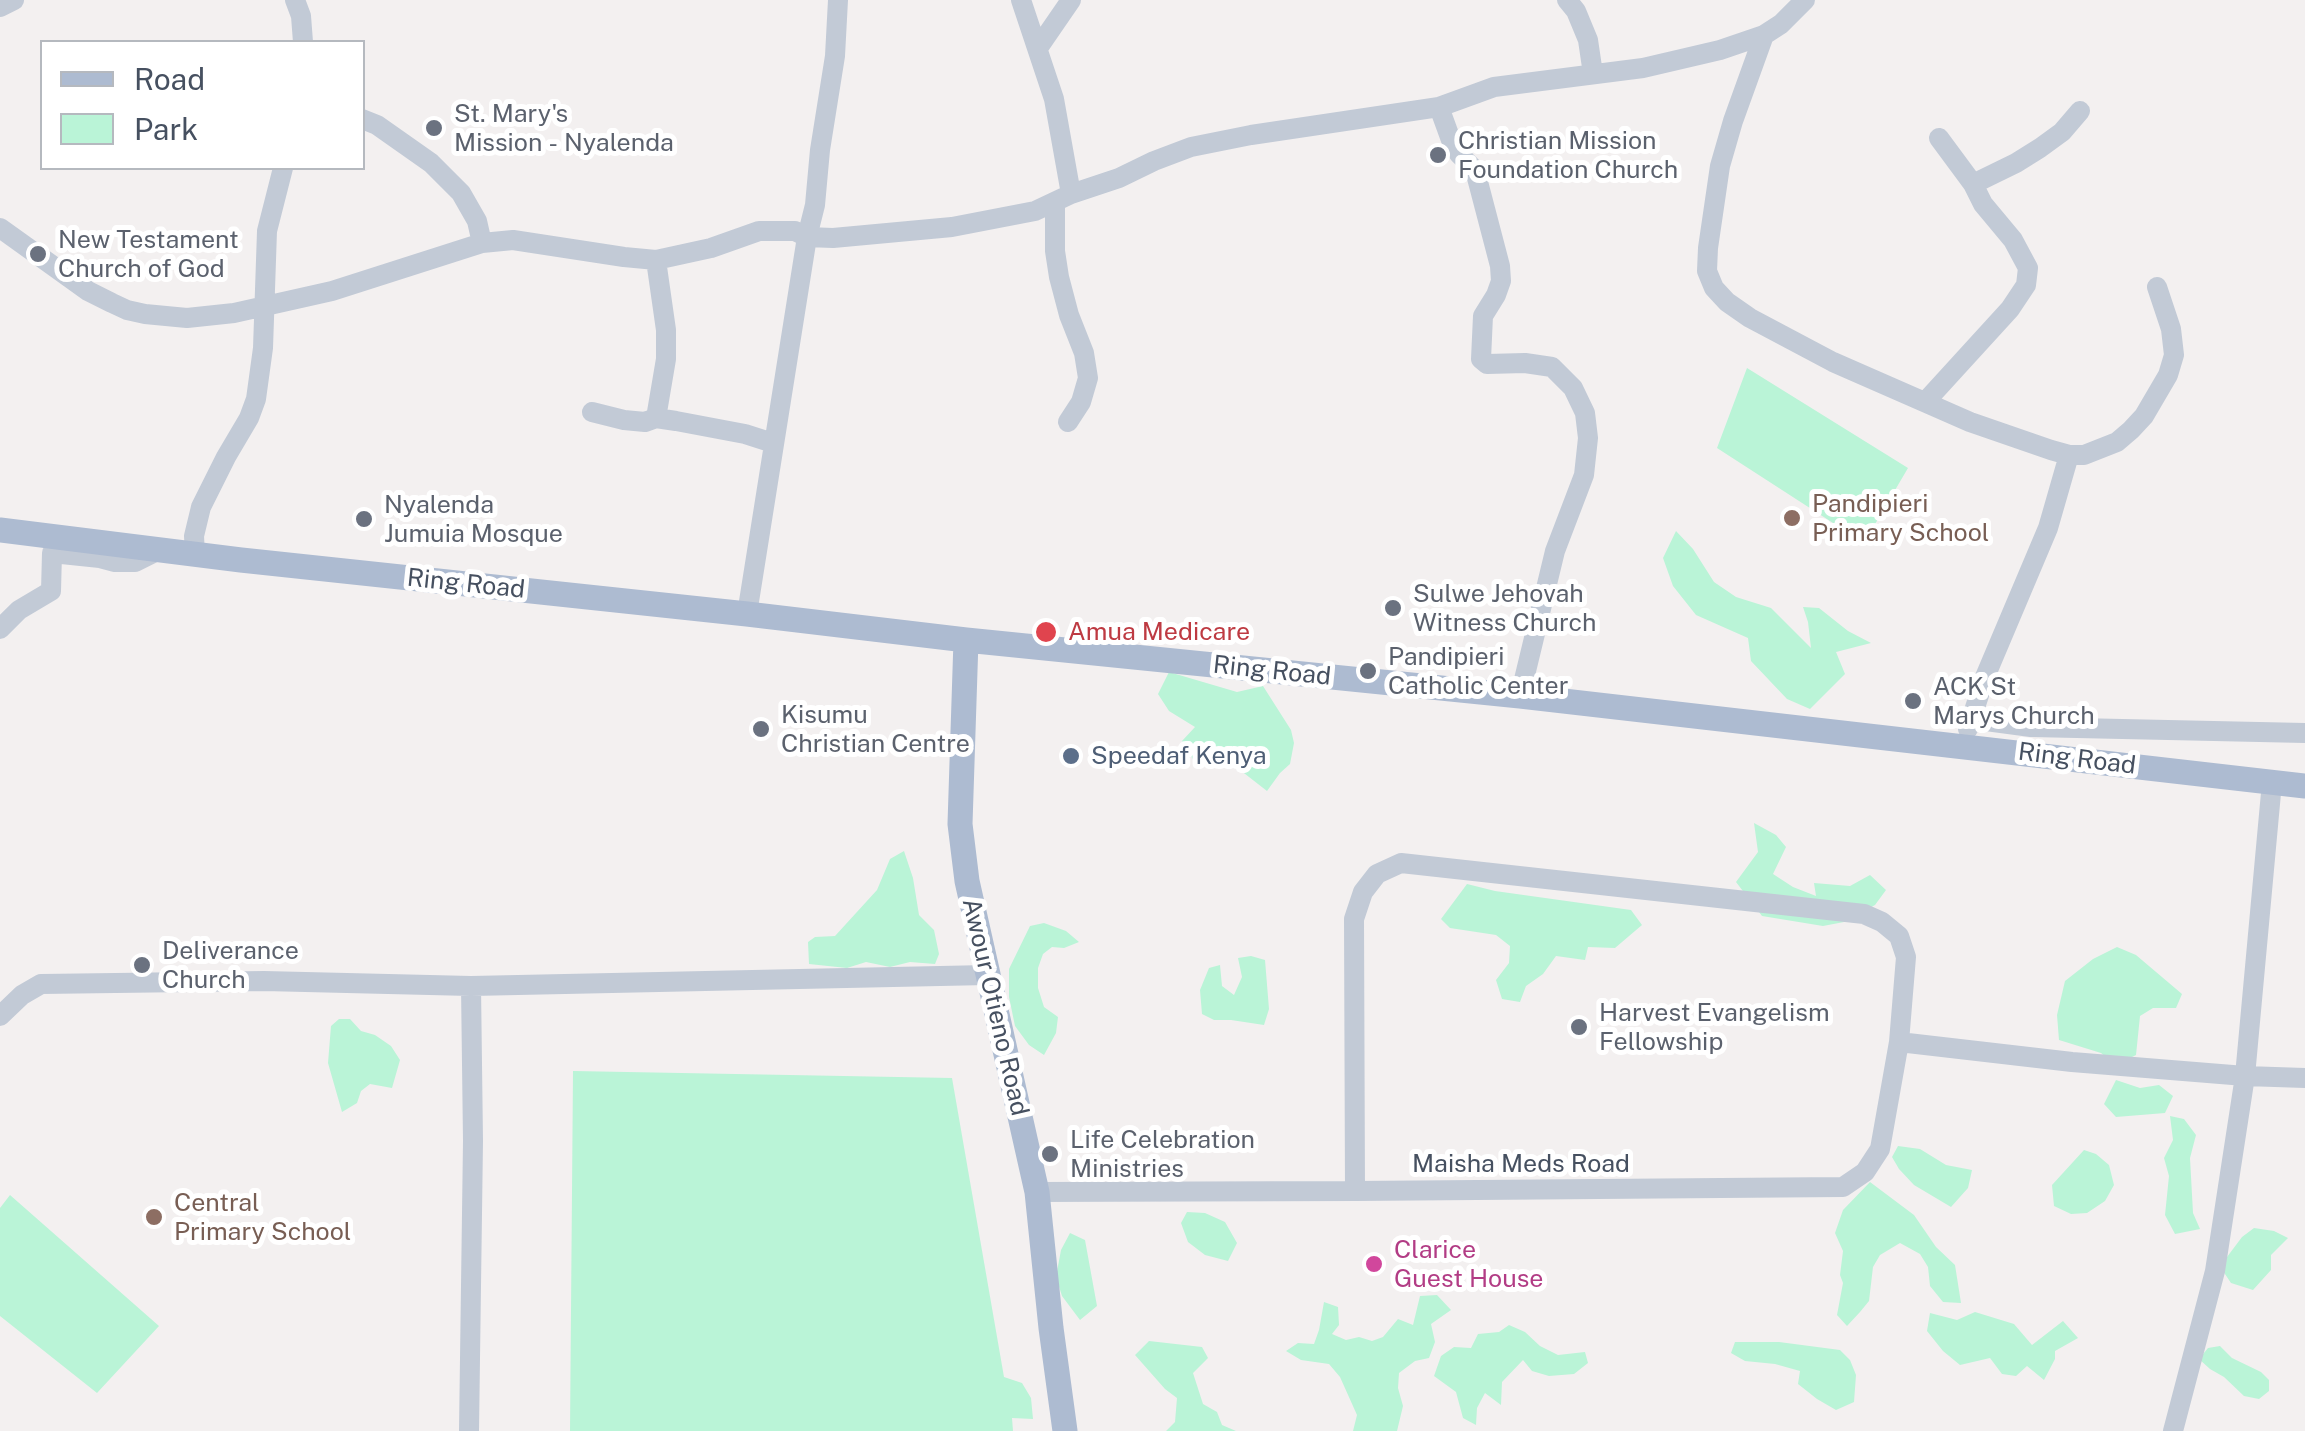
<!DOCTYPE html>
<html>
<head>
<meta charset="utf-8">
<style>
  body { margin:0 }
  #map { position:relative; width:2305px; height:1431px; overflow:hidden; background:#f3f0f0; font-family:"Public Sans",sans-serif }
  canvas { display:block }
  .legend { position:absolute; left:40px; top:40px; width:325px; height:130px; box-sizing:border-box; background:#fff; border:2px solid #b5b9bf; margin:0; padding:12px 18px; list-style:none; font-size:30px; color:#465060 }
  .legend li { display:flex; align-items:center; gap:20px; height:50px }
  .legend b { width:50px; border:2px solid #b5b9bf }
</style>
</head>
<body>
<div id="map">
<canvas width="2305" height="1431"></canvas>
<ul class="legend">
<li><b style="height:12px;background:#adbbd1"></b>Road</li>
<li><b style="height:28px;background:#baf4d7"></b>Park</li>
</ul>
</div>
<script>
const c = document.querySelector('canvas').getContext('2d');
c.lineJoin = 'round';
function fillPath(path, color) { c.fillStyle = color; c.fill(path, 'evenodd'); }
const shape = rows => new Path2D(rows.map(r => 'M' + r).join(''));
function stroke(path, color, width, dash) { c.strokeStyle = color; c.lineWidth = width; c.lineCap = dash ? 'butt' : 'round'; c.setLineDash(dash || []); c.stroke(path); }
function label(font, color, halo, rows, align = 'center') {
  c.font = font + ' "Public Sans",sans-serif'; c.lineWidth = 10; c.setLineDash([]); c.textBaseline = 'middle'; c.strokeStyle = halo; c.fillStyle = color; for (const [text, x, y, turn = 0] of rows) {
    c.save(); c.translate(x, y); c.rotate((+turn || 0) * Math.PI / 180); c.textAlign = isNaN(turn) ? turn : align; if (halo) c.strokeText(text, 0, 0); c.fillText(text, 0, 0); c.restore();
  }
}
fillPath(shape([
  [1747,368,1908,468,1864,543,1717,448],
  [1676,531,1693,549,1714,582,1736,597,1771,608,1811,648,1808,622,1803,607,1819,608,1848,631,1871,643,1836,652,1845,674,1810,709,1787,699,1751,661,1748,638,1696,615,1673,586,1663,558],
  [1169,672,1237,692,1263,686,1291,730,1294,743,1290,764,1280,773,1267,791,1240,770,1222,763,1197,766,1182,741,1195,727,1169,711,1158,694],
  [1754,823,1776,835,1786,847,1773,874,1793,887,1816,896,1814,883,1850,886,1870,875,1886,890,1875,905,1844,922,1823,926,1762,916,1736,882,1758,852],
  [904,851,913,878,919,915,934,930,939,954,935,964,910,962,890,967,866,962,847,968,809,964,808,942,815,937,835,936,877,890,890,859],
  [1467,884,1495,891,1631,910,1642,925,1615,948,1588,947,1585,960,1556,956,1543,974,1526,986,1520,1002,1502,999,1496,980,1509,963,1510,946,1496,935,1450,928,1441,919],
  [1044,923,1066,931,1079,942,1064,948,1052,947,1043,954,1038,968,1038,988,1044,1007,1058,1017,1056,1033,1044,1055,1029,1045,1015,1026,1009,997,1009,969,1030,926],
  [2117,947,2136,955,2182,994,2176,1008,2153,1008,2140,1016,2136,1055,2116,1065,2101,1053,2059,1040,2057,1015,2065,981,2093,959],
  [1251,956,1265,960,1269,1009,1264,1025,1231,1020,1214,1020,1202,1014,1200,990,1209,968,1220,965,1222,986,1234,995,1242,977,1238,958],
  [339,1019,350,1019,361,1031,375,1035,391,1046,400,1060,392,1088,370,1084,361,1091,357,1103,342,1112,328,1063,331,1026],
  [573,1071,952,1078,1004,1377,1022,1383,1031,1398,1033,1419,1012,1418,1013,1431,570,1431],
  [2116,1080,2140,1088,2159,1085,2173,1096,2165,1113,2116,1117,2104,1104],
  [2170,1116,2184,1119,2196,1135,2190,1158,2193,1213,2200,1229,2175,1234,2165,1215,2169,1176,2164,1158,2173,1140],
  [1898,1146,1920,1149,1946,1165,1972,1170,1968,1188,1951,1207,1914,1185,1899,1169,1892,1157],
  [2084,1150,2096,1154,2109,1165,2114,1185,2105,1201,2087,1213,2071,1214,2054,1206,2052,1185],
  [1870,1182,1914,1215,1936,1247,1955,1265,1961,1303,1943,1302,1930,1286,1928,1267,1920,1254,1900,1243,1880,1255,1873,1267,1869,1301,1860,1312,1847,1326,1837,1315,1843,1283,1840,1275,1843,1251,1835,1233,1843,1210],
  [10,1195,159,1326,97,1393,0,1316,0,1208],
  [1187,1212,1205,1213,1225,1222,1237,1243,1228,1261,1205,1255,1188,1242,1181,1223],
  [2254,1228,2274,1231,2288,1238,2271,1255,2271,1270,2253,1290,2231,1283,2223,1271,2227,1257,2242,1237],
  [1070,1233,1085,1240,1097,1306,1080,1320,1062,1296,1056,1277,1061,1250],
  [1437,1295,1451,1310,1431,1324,1435,1342,1429,1358,1415,1361,1399,1373,1398,1388,1403,1406,1397,1431,1353,1431,1357,1415,1340,1377,1329,1364,1301,1360,1286,1351,1298,1343,1314,1344,1319,1330,1324,1302,1338,1307,1339,1325,1332,1334,1346,1340,1359,1337,1372,1341,1383,1337,1398,1319,1413,1325,1420,1296],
  [1975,1312,2014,1324,2032,1345,2063,1321,2078,1338,2055,1351,2055,1359,2044,1380,2027,1366,2016,1376,2002,1374,1990,1358,1960,1365,1943,1351,1927,1331,1930,1313,1957,1320],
  [1509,1325,1525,1332,1540,1346,1558,1355,1585,1352,1588,1363,1574,1374,1549,1376,1532,1371,1523,1360,1502,1382,1501,1405,1485,1393,1477,1408,1476,1425,1463,1418,1456,1392,1434,1376,1441,1356,1454,1347,1471,1348,1478,1334,1499,1332],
  [1149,1341,1202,1347,1208,1358,1193,1373,1203,1404,1217,1412,1222,1425,1236,1431,1166,1431,1175,1422,1177,1398,1165,1389,1135,1355],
  [1735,1342,1779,1342,1840,1350,1850,1360,1856,1375,1854,1402,1836,1410,1817,1399,1798,1384,1800,1371,1775,1364,1745,1361,1731,1353],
  [2220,1346,2232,1358,2261,1372,2269,1380,2269,1391,2259,1399,2244,1396,2224,1377,2210,1369,2199,1359,2208,1348]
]), '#baf4d7');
stroke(shape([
  [295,0,301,16,303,42],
  [1021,0,1054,99,1071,194],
  [1567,0,1576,11,1588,40,1593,74],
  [0,7,14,0],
  [1764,35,1733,121,1720,166,1708,248,1707,271,1714,288,1727,302,1750,318,1833,362,1970,422,2051,450,2069,455,2084,455,2117,442,2131,430,2144,416,2168,375,2174,355,2171,329,2157,287],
  [1038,48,1071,0],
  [1439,107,1451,140,1459,154,1474,169,1477,178,1500,266,1501,281,1496,295,1483,316,1481,359,1487,364,1525,363,1552,367,1573,388,1585,413,1588,438,1584,475,1555,551,1520,696],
  [362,119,377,125,431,163,461,193,477,221,482,243],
  [1973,184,2016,163,2040,148,2062,132,2080,111],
  [1055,203,1055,251,1059,277,1069,315,1084,353,1088,378,1081,402,1068,422],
  [0,228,88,291,112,303,127,310,145,314,187,318,234,313,332,291,482,243,513,240,624,257,656,260,711,248,759,231,795,231,807,237,833,238,952,227,1035,211,1071,194,1119,178,1154,161,1191,147,1251,135,1439,107,1494,87,1643,68,1720,50,1764,35,1781,24,1805,0],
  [1926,401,2010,309,2026,285,2028,268,2013,240,1983,204,1973,184,1939,138],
  [592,412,624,420,645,422,656,418,676,421,745,434,773,443],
  [656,418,666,359,666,330,656,260],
  [195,554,194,536,201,507,226,457,249,418,256,399,263,348,267,231,283,168],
  [747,614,807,237,815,205,820,150,835,56,838,0],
  [0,629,19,610,51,591,52,553,100,558,115,562,135,562,159,550],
  [1971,719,2031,727,2305,733],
  [1968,729,1985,677,2048,528,2069,455],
  [0,1016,22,995,41,984,264,981,471,986,987,975],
  [1899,1042,2072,1062,2245,1076,2305,1078],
  [1037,1192,1355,1191,1843,1187,1865,1172,1880,1149,1899,1042,1906,957,1899,936,1882,922,1864,914,1401,863,1377,874,1363,892,1354,919,1355,1191],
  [469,1431,473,1141,471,986],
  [2173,1431,2215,1271,2245,1076,2272,782]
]), '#c2cad6', 20);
stroke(shape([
  [0,530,241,560,747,614,966,640,1520,696,2305,786],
  [966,640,960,824,967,881,1037,1192,1051,1328,1065,1431]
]), '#adbbd1', 25);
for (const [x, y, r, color] of [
  [434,128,10,"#6b7280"],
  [1438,155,10,"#6b7280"],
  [38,254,10,"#6b7280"],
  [1792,518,10,"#8d6e63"],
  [364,519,10,"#6b7280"],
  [1393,608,10,"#6b7280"],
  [1046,632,12,"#e0444e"],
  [1368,671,10,"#6b7280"],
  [1913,701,10,"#6b7280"],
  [761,729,10,"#6b7280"],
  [1071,756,10,"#5c6f8a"],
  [142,965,10,"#6b7280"],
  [1579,1027,10,"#6b7280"],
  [1050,1154,10,"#6b7280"],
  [154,1217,10,"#8d6e63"],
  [1374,1264,10,"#d1479c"]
]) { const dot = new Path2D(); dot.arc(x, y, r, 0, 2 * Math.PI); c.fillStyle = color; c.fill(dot); stroke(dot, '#fff', 4); }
label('25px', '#5b616d', '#fff', [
  ["St. Mary's",454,114],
  ["Mission - Nyalenda",454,143],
  ["Christian Mission",1458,141],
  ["Foundation Church",1458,170],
  ["New Testament",58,240],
  ["Church of God",58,269],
  ["Nyalenda",384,505],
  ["Jumuia Mosque",384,534],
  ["Sulwe Jehovah",1413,594],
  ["Witness Church",1413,623],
  ["Pandipieri",1388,657],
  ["Catholic Center",1388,686],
  ["ACK St",1933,687],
  ["Marys Church",1933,716],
  ["Kisumu",781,715],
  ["Christian Centre",781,744],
  ["Deliverance",162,951],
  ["Church",162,980],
  ["Harvest Evangelism",1599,1013],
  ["Fellowship",1599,1042],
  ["Life Celebration",1070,1140],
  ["Ministries",1070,1169]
], 'left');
label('25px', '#785e54', '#fff', [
  ["Pandipieri",1812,504],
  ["Primary School",1812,533],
  ["Central",174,1203],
  ["Primary School",174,1232]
], 'left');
label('25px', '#465060', '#fff', [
  ["Ring Road",466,584,6],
  ["Ring Road",1272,671,6],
  ["Ring Road",2077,759,7],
  ["Awour Otieno Road",995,1007,77],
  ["Maisha Meds Road",1521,1164]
]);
label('25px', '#be3a42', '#fff', [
  ["Amua Medicare",1068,632]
], 'left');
label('25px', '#4e5e75', '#fff', [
  ["Speedaf Kenya",1091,756]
], 'left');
label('25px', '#b23c85', '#fff', [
  ["Clarice",1394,1250],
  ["Guest House",1394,1279]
], 'left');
</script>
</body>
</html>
